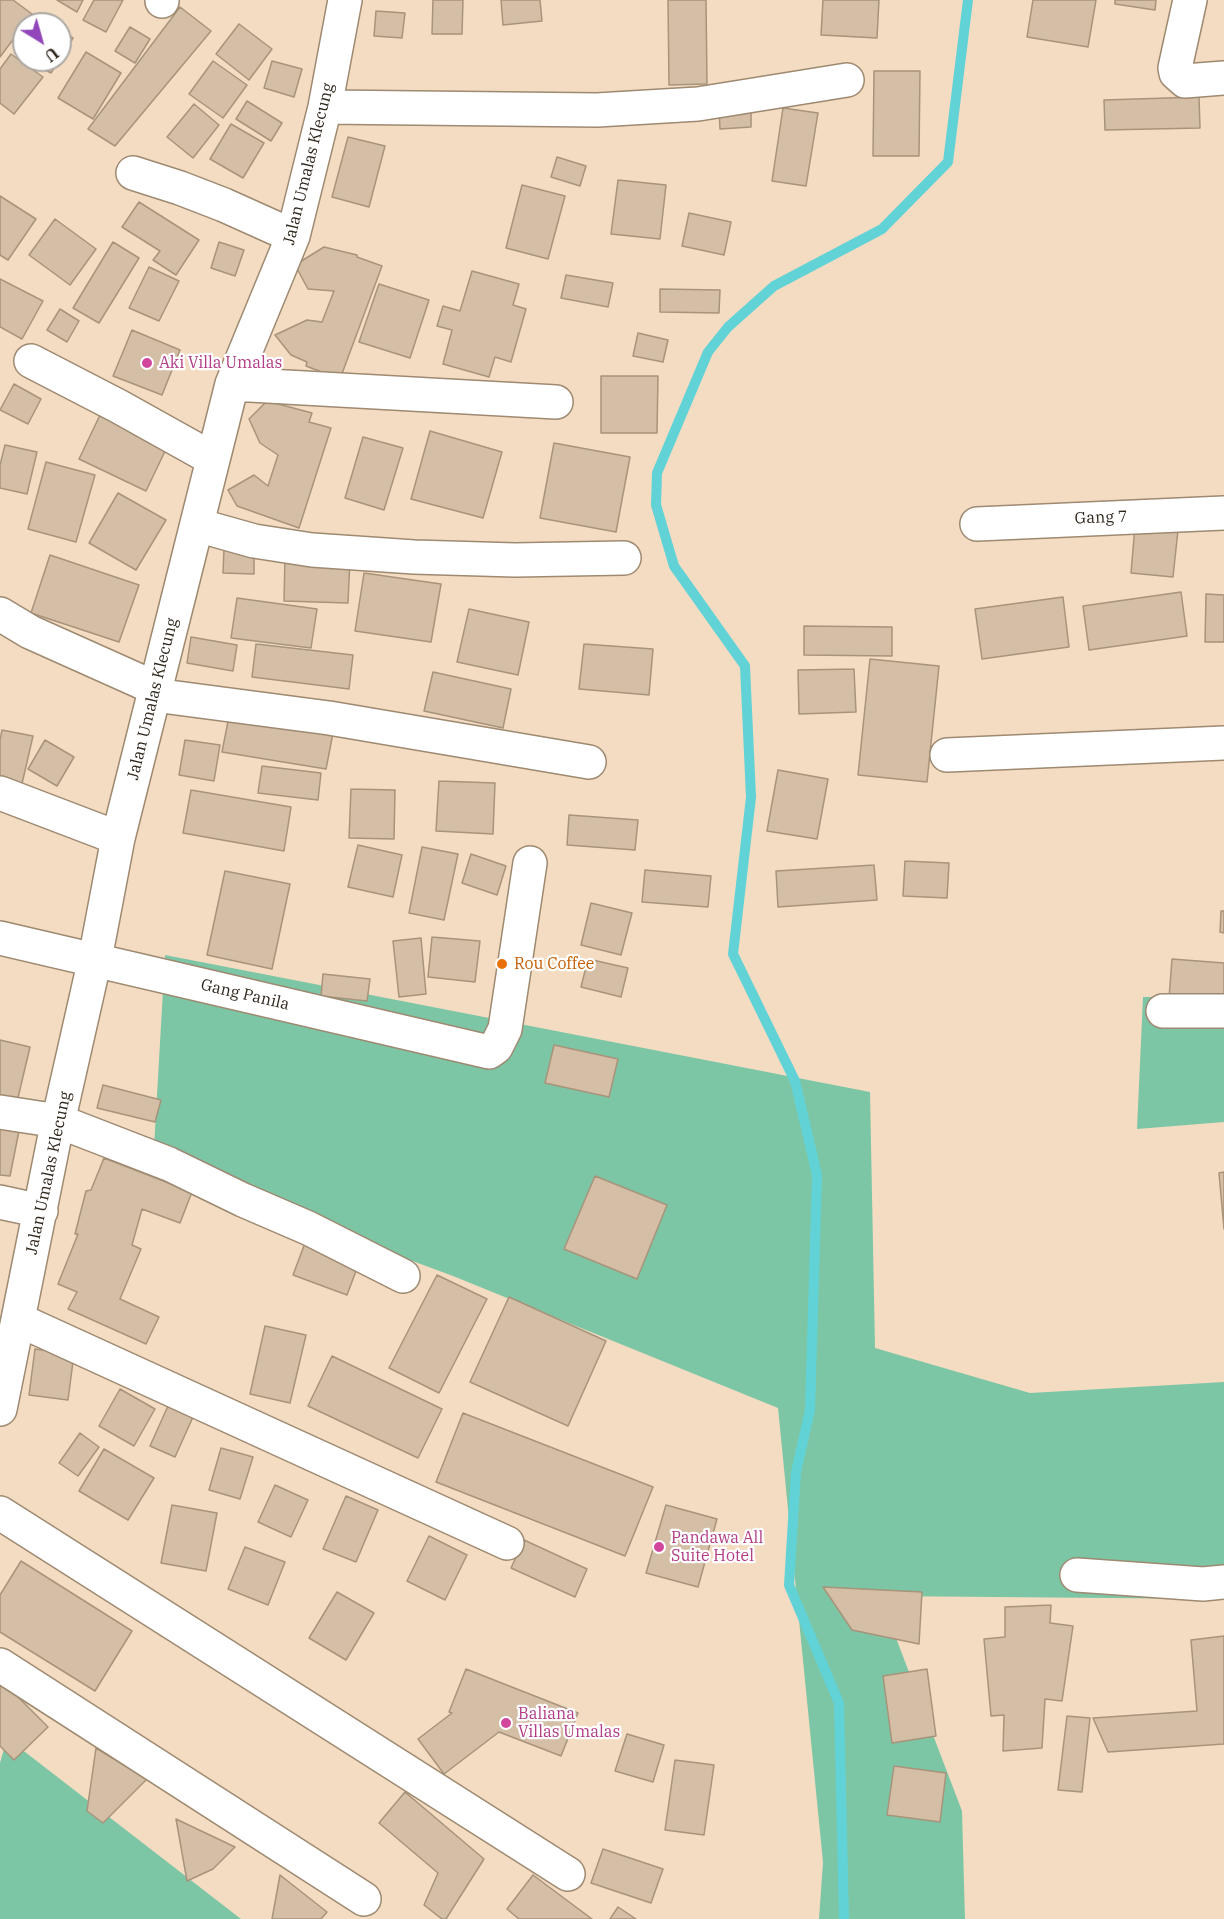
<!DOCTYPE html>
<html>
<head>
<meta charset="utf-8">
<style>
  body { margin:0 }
  #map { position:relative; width:1224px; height:1919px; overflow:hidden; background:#f3dcc2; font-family:"IBM Plex Serif",serif }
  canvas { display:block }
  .north { position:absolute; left:12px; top:12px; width:60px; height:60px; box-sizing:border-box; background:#fff; border:2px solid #aca8a4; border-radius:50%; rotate:143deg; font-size:16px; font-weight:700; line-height:24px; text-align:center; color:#2f261c }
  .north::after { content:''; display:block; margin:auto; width:21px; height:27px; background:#9147b9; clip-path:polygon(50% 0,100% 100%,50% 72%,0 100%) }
</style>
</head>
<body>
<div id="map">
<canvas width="1224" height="1919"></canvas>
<div class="north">U</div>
</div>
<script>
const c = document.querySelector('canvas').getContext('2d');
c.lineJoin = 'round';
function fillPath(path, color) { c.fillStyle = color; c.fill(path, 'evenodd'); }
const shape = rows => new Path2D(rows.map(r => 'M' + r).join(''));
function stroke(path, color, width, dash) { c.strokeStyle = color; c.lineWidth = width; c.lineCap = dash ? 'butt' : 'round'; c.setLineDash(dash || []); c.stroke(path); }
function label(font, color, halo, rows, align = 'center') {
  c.font = font + ' "IBM Plex Serif",serif'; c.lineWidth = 4.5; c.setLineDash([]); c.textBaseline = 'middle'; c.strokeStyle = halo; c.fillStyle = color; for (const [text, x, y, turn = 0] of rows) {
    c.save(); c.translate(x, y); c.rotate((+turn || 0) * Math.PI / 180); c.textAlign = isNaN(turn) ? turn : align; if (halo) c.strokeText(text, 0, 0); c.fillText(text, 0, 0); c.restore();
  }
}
fillPath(shape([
  [165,955,870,1092,875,1348,1030,1393,1224,1382,1224,1599,880,1596,962,1811,965,1919,819,1919,823,1862,778,1408,453,1276,153,1165],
  [1224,996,1224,1122,1137,1129,1143,997],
  [7,1738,241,1919,0,1919,0,1763]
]), '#7dc6a5');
stroke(shape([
  [844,1919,839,1703,789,1585,796,1472,810,1410,817,1175,795,1081,733,954,751,797,745,666,674,566,656,505,657,473,708,352,728,327,774,286,882,229,948,162,968,0]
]), '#61d2d6', 10);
const building = shape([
  [0,0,13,0,32,14,0,57,0,0],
  [57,0,83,0,77,12,57,0],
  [94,0,123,0,106,32,83,20,94,0],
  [433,0,463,0,462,34,432,34,433,0],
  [501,0,540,0,542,21,503,25,501,0],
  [668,0,706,0,707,84,669,85,668,0],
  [823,0,879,0,877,38,821,35,823,0],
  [1033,0,1096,0,1088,47,1027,37,1033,0],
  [1115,0,1156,0,1155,10,1115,4,1115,0],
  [180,7,211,31,115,146,88,129,180,7],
  [376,11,405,13,402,38,374,36,376,11],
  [37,16,50,24,32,24,37,16],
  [239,24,272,49,249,80,216,54,239,24],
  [130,27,150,39,135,63,115,51,130,27],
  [60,30,73,38,60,59,60,30],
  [24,38,24,58,15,53,24,38],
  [86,52,121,73,93,119,58,98,86,52],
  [11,54,43,77,14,114,0,103,0,69,11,54],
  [28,60,59,60,51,73,28,60],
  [213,61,247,85,223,118,189,94,213,61],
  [272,61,302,69,294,97,264,88,272,61],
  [874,71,920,71,919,156,873,156,874,71],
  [1199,97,1200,128,1105,130,1104,100,1199,97],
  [247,101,282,123,271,141,236,119,247,101],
  [194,104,219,125,193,158,167,137,194,104],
  [751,108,751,127,720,129,719,109,751,108],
  [783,108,818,113,806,186,772,181,783,108],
  [231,124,264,143,243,178,210,159,231,124],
  [348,137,385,146,369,207,332,197,348,137],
  [557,157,586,166,580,186,551,177,557,157],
  [618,180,666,185,660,239,611,234,618,180],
  [522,185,565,196,548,259,506,248,522,185],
  [0,196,36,219,8,260,0,255,0,196],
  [139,202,199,240,176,275,153,260,160,251,122,227,139,202],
  [689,213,731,222,724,255,682,246,689,213],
  [55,219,96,249,70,285,29,255,55,219],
  [113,242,139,258,99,323,73,308,113,242],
  [219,242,244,250,235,276,211,268,219,242],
  [324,247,357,255,357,257,382,266,340,379,306,366,307,362,291,355,275,335,307,320,322,322,334,291,308,289,295,265,324,247],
  [149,267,179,281,159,321,129,308,149,267],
  [472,271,519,284,513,305,526,309,511,362,495,357,489,377,443,364,452,330,437,326,443,306,460,311,472,271],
  [566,275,613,283,608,307,561,298,566,275],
  [0,279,43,301,22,339,0,327,0,279],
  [379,284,429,300,410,358,359,342,379,284],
  [660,289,720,290,719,313,660,312,660,289],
  [60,309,79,321,67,342,47,330,60,309],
  [132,330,180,350,162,395,113,376,132,330],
  [638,333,668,340,663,362,633,356,638,333],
  [601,376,658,376,657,433,601,433,601,376],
  [14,384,41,399,28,424,0,410,14,384],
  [267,401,312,413,309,422,331,428,299,528,237,506,228,490,254,475,268,486,278,455,260,443,249,419,267,401],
  [100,415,167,447,146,491,79,459,100,415],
  [430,431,502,452,483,518,411,499,430,431],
  [363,437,403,448,384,510,345,498,363,437],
  [554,443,630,457,616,532,540,518,554,443],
  [5,445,37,452,27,494,0,488,0,465,5,445],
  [46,462,95,475,76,542,28,529,46,462],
  [118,493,166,520,136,570,89,543,118,493],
  [1135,526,1178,530,1173,577,1131,573,1135,526],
  [224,548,254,549,254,574,223,573,224,548],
  [50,555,139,585,119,642,31,613,50,555],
  [285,557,350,559,348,603,284,601,285,557],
  [364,573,441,584,431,642,355,631,364,573],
  [1181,592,1187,636,1089,650,1083,606,1181,592],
  [1206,594,1224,595,1224,642,1205,642,1206,594],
  [1063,597,1069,647,982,659,975,609,1063,597],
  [237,598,317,609,311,648,231,638,237,598],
  [469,609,529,622,518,675,457,662,469,609],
  [804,626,892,627,892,656,804,655,804,626],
  [191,637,237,645,233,671,187,663,191,637],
  [256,644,353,655,349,689,252,677,256,644],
  [584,644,653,649,649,695,579,689,584,644],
  [870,659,939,666,927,782,858,775,870,659],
  [854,669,856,712,799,714,798,670,854,669],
  [433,672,511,689,503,728,424,711,433,672],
  [230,711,334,728,326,769,222,752,230,711],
  [2,730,33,736,21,788,0,783,0,740,2,730],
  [45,740,74,757,57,786,28,769,45,740],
  [185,740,220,745,214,781,179,775,185,740],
  [262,766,321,773,318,800,258,793,262,766],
  [778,770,828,779,817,839,767,831,778,770],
  [439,781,495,783,493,834,436,831,439,781],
  [351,789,395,790,394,839,349,838,351,789],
  [191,790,291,807,284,851,183,833,191,790],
  [569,815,638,820,635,850,567,845,569,815],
  [358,845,402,855,393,897,348,887,358,845],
  [422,847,458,854,444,920,409,913,422,847],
  [471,854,506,866,497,895,462,883,471,854],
  [905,861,949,863,947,898,903,896,905,861],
  [874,865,877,900,778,907,776,871,874,865],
  [645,870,711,876,708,907,642,902,645,870],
  [225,871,290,884,272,969,207,955,225,871],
  [591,903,632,913,621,955,581,945,591,903],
  [1221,911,1224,911,1224,933,1220,932,1221,911],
  [432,937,480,941,475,982,428,977,432,937],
  [421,938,426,994,399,997,393,941,421,938],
  [588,959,628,968,621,997,581,987,588,959],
  [1172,959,1224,963,1224,1002,1169,998,1172,959],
  [323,974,370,979,367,1001,321,996,323,974],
  [0,1040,30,1047,17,1102,0,1098,0,1040],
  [554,1045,618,1059,609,1097,545,1083,554,1045],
  [103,1085,161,1100,155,1122,97,1108,103,1085],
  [0,1123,20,1126,10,1176,0,1175,0,1123],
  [104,1158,192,1192,180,1223,142,1209,132,1245,141,1249,120,1299,159,1317,146,1344,68,1309,77,1292,58,1284,78,1234,75,1234,86,1191,91,1190,104,1158],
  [1224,1172,1224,1229,1219,1173,1224,1172],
  [595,1176,667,1205,637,1279,564,1249,595,1176],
  [305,1243,359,1263,347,1295,293,1275,305,1243],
  [437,1275,487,1299,439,1393,389,1368,437,1275],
  [509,1297,606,1341,568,1426,470,1382,509,1297],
  [265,1326,306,1335,290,1403,250,1394,265,1326],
  [35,1349,74,1354,68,1400,29,1395,35,1349],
  [332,1356,442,1409,418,1458,308,1406,332,1356],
  [120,1389,155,1409,134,1446,99,1426,120,1389],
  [168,1406,193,1417,175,1457,150,1446,168,1406],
  [463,1413,653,1487,625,1556,436,1482,463,1413],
  [80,1433,99,1447,78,1476,59,1463,80,1433],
  [221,1448,253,1457,240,1499,209,1490,221,1448],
  [104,1449,154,1478,128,1520,79,1491,104,1449],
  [275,1485,308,1500,291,1537,258,1522,275,1485],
  [346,1496,378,1510,356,1562,323,1549,346,1496],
  [172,1505,217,1513,206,1571,161,1563,172,1505],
  [666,1505,717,1519,698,1587,646,1573,666,1505],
  [429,1536,467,1555,445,1600,407,1581,429,1536],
  [524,1540,587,1569,575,1597,511,1568,524,1540],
  [245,1547,285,1562,268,1605,228,1589,245,1547],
  [21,1561,132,1631,95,1691,0,1632,0,1595,21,1561],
  [823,1587,922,1592,919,1644,852,1630,823,1587],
  [337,1592,374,1613,346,1660,309,1638,337,1592],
  [1051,1605,1050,1623,1073,1626,1062,1701,1045,1699,1042,1748,1003,1751,1004,1715,991,1716,984,1639,1005,1637,1005,1607,1051,1605],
  [1224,1636,1224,1744,1108,1752,1093,1718,1197,1711,1191,1640,1224,1636],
  [466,1669,578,1713,561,1756,499,1732,444,1774,418,1739,452,1713,449,1712,466,1669],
  [927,1669,936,1736,892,1743,883,1676,927,1669],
  [4,1683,48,1727,14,1760,0,1746,0,1687,4,1683],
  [1067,1716,1090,1718,1082,1792,1058,1790,1067,1716],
  [627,1734,664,1745,653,1782,615,1771,627,1734],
  [96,1748,147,1779,103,1823,87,1811,96,1748],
  [675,1760,714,1765,704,1835,665,1830,675,1760],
  [894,1766,946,1773,940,1822,887,1815,894,1766],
  [405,1792,484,1859,446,1919,442,1919,424,1905,438,1873,379,1823,405,1792],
  [176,1819,235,1847,213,1869,187,1881,176,1819],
  [603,1849,663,1869,651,1903,591,1883,603,1849],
  [280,1875,327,1912,321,1919,272,1919,280,1875],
  [533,1875,592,1919,519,1919,507,1909,533,1875],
  [618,1907,636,1919,610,1919,618,1907]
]);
fillPath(building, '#d4bea5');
stroke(building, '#a8937b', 1.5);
const minor = shape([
  [1190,0,1175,68,1176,73,1185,81,1224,78],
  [162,1,162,0],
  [325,107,597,110,698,104,847,80],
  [133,173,180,188,224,205,293,236],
  [31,361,118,406,213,459],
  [232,384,556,402],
  [977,524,1224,513],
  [197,525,254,541,312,550,414,557,515,560,624,558],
  [0,614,30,632,155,688],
  [154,695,329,718,589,762],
  [947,755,1224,743],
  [0,793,118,838],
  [0,938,489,1052,496,1047,505,1029,530,863],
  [1163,1011,1224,1011],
  [0,1112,58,1121,169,1164,243,1200,308,1228,403,1276],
  [0,1202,41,1211],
  [19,1320,507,1543],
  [0,1409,54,1140,95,959,118,838,232,384,293,236,325,107,345,0],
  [0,1513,568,1874],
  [1077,1575,1203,1584,1224,1582],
  [0,1665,364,1899]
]);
stroke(minor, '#9e8971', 36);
stroke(minor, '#fff', 33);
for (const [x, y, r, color] of [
  [147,363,6,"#d1479c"],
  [502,964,6,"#e8710a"],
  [659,1547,6,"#d1479c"],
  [506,1723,6,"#d1479c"]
]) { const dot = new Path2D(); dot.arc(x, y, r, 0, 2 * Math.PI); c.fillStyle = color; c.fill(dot); stroke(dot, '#fff', 2); }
label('16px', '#2f261c', '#fff', [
  ["Jalan Umalas Klecung",309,164,-76],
  ["Gang 7",1101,518,-2],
  ["Jalan Umalas Klecung",153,699,-76],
  ["Gang Panila",245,995,13],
  ["Jalan Umalas Klecung",49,1173,-78]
]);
label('16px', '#b23c85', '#fff', [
  ["Aki Villa Umalas",159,363],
  ["Pandawa All",671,1538],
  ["Suite Hotel",671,1556],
  ["Baliana",518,1714],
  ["Villas Umalas",518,1732]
], 'left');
label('16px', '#c56008', '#fff', [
  ["Rou Coffee",514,964]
], 'left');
</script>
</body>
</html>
